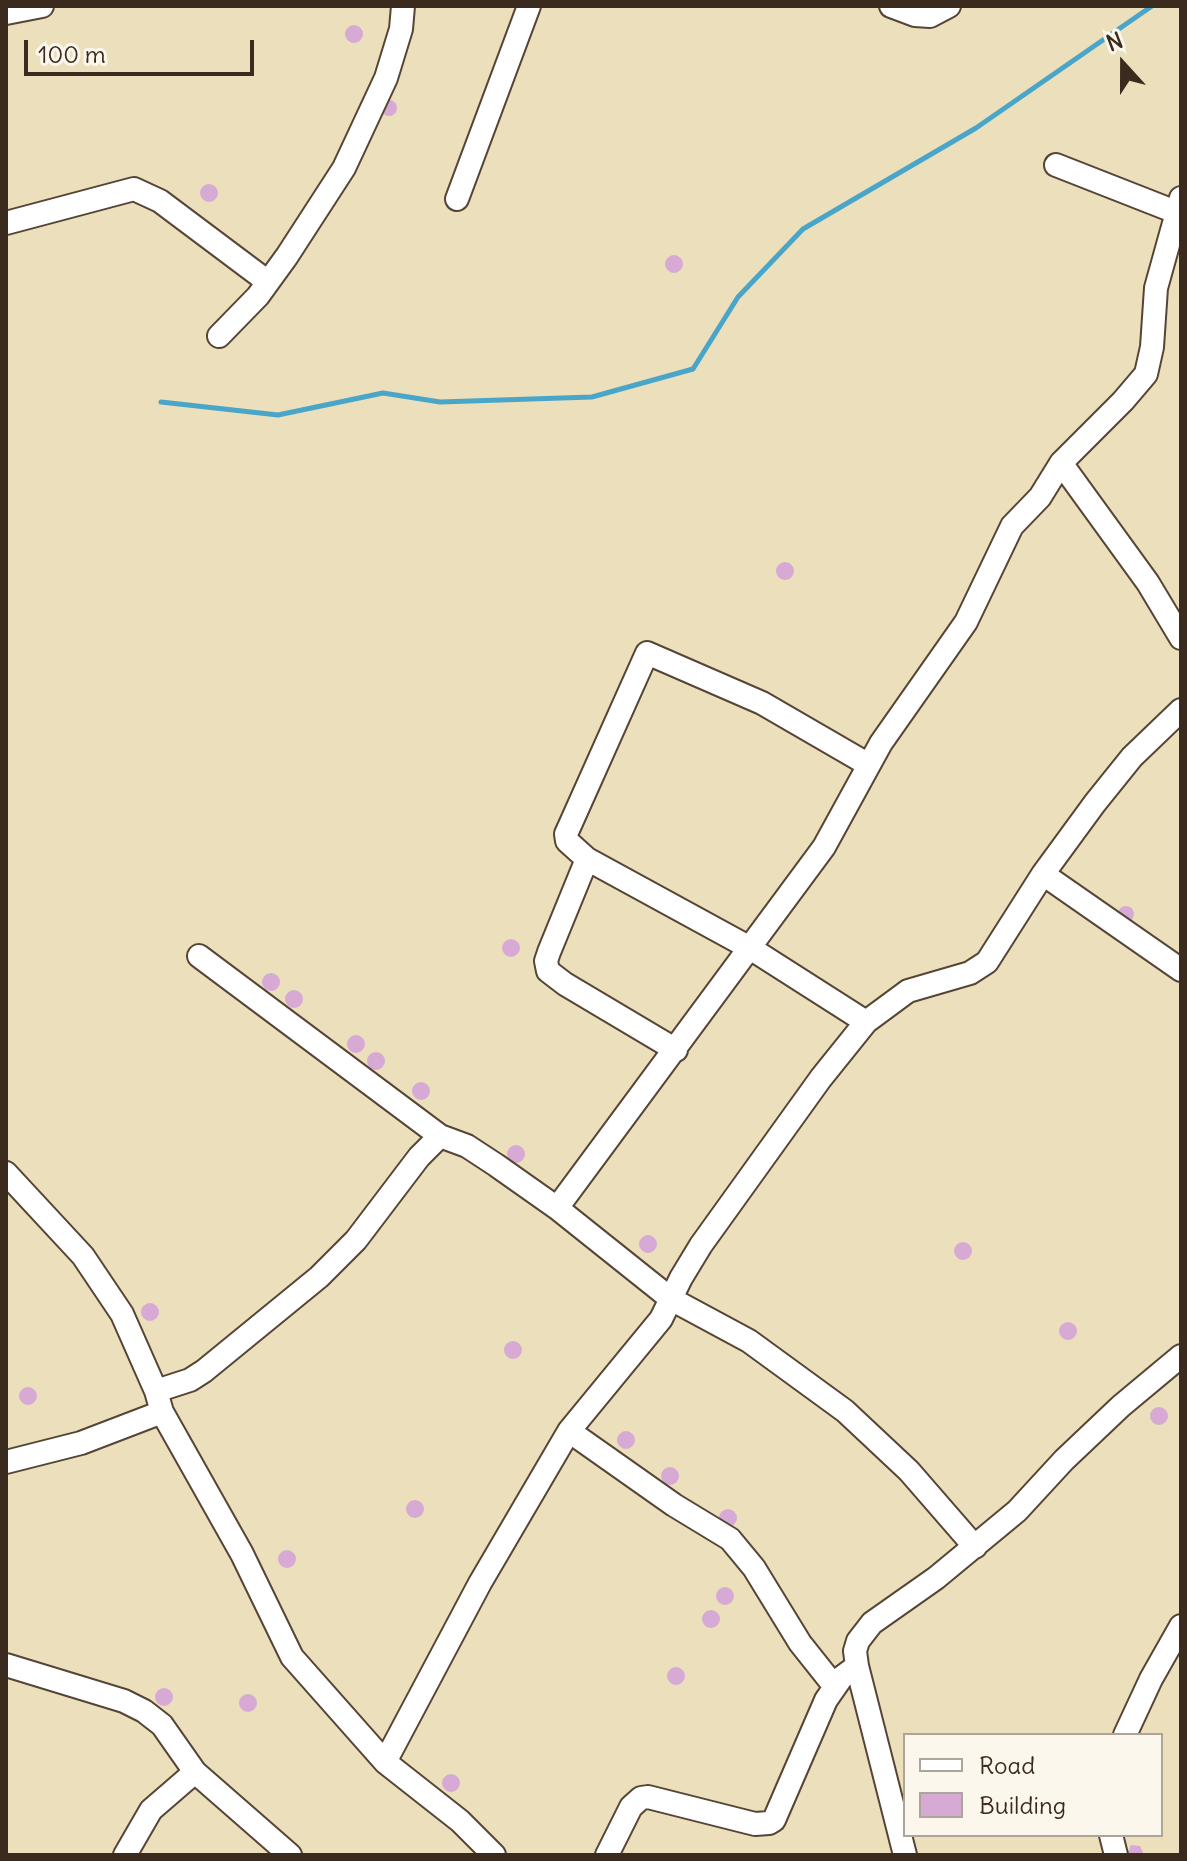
<!DOCTYPE html>
<html>
<head>
<meta charset="utf-8">
<style>
  body { margin:0 }
  #map { position:relative; width:1187px; height:1861px; overflow:hidden; background:#ecdfbc; font-family:Delius,sans-serif }
  canvas { display:block }
  .frame { position:absolute; inset:0; border:8px solid #3b2a1e; pointer-events:none }
  .legend { position:absolute; left:903px; top:1733px; width:260px; height:104px; box-sizing:border-box; background:#fbf7ec; border:2px solid #aea59a; margin:0; padding:10px 14px; list-style:none; font-size:24px; color:#3b2a1e }
  .legend li { display:flex; align-items:center; gap:16px; height:40px }
  .legend b { width:40px; border:2px solid #aea59a }
  .north { position:absolute; left:1083px; top:24px; width:80px; height:80px; -webkit-text-stroke:6px #fbf7ec; paint-order:stroke; rotate:339deg; font-size:22px; font-weight:700; line-height:32px; text-align:center; color:#3b2a1e }
  .north::after { content:''; display:block; margin:auto; width:28px; height:36px; background:#3b2a1e; clip-path:polygon(50% 0,100% 100%,50% 72%,0 100%) }
  .scale { position:absolute; left:24px; top:40px; width:230px; height:36px; box-sizing:border-box; border:4px solid #3b2a1e; border-top:0; padding-left:10px; font-size:24px; line-height:28px; white-space:nowrap; color:#3b2a1e; -webkit-text-stroke:6px #fbf7ec; paint-order:stroke }
</style>
</head>
<body>
<div id="map">
<canvas width="1187" height="1861"></canvas>
<div class="frame"></div>
<ul class="legend">
<li><b style="height:10px;background:#fff"></b>Road</li>
<li><b style="height:22px;background:#d7aad5"></b>Building</li>
</ul>
<div class="north">N</div>
<div class="scale">100 m</div>
</div>
<script>
const c = document.querySelector('canvas').getContext('2d');
c.lineJoin = 'round';
const shape = rows => new Path2D(rows.map(r => 'M' + r).join(''));
function stroke(path, color, width, dash) { c.strokeStyle = color; c.lineWidth = width; c.lineCap = dash ? 'butt' : 'round'; c.setLineDash(dash || []); c.stroke(path); }
function fillPath(path, color) { c.fillStyle = color; c.fill(path, 'evenodd'); }
stroke(shape([
  [161,402,278,415,383,393,440,402,592,397,693,369,738,297,803,229,976,128,1152,6]
]), '#4aa6c9', 5);
fillPath(shape([
  '345 34a9 9 0 1 1 18 0a9 9 0 1 1-18 0Z',
  '381 108a8 8 0 1 1 16 0a8 8 0 1 1-16 0Z',
  '200 193a9 9 0 1 1 18 0a9 9 0 1 1-18 0Z',
  '665 264a9 9 0 1 1 18 0a9 9 0 1 1-18 0Z',
  '776 571a9 9 0 1 1 18 0a9 9 0 1 1-18 0Z',
  '1118 914a8 8 0 1 1 16 0a8 8 0 1 1-16 0Z',
  '502 948a9 9 0 1 1 18 0a9 9 0 1 1-18 0Z',
  '262 982a9 9 0 1 1 18 0a9 9 0 1 1-18 0Z',
  '285 999a9 9 0 1 1 18 0a9 9 0 1 1-18 0Z',
  '347 1044a9 9 0 1 1 18 0a9 9 0 1 1-18 0Z',
  '367 1061a9 9 0 1 1 18 0a9 9 0 1 1-18 0Z',
  '412 1091a9 9 0 1 1 18 0a9 9 0 1 1-18 0Z',
  '507 1154a9 9 0 1 1 18 0a9 9 0 1 1-18 0Z',
  '639 1244a9 9 0 1 1 18 0a9 9 0 1 1-18 0Z',
  '954 1251a9 9 0 1 1 18 0a9 9 0 1 1-18 0Z',
  '141 1312a9 9 0 1 1 18 0a9 9 0 1 1-18 0Z',
  '1059 1331a9 9 0 1 1 18 0a9 9 0 1 1-18 0Z',
  '504 1350a9 9 0 1 1 18 0a9 9 0 1 1-18 0Z',
  '19 1396a9 9 0 1 1 18 0a9 9 0 1 1-18 0Z',
  '1150 1416a9 9 0 1 1 18 0a9 9 0 1 1-18 0Z',
  '617 1440a9 9 0 1 1 18 0a9 9 0 1 1-18 0Z',
  '661 1476a9 9 0 1 1 18 0a9 9 0 1 1-18 0Z',
  '406 1509a9 9 0 1 1 18 0a9 9 0 1 1-18 0Z',
  '719 1518a9 9 0 1 1 18 0a9 9 0 1 1-18 0Z',
  '278 1559a9 9 0 1 1 18 0a9 9 0 1 1-18 0Z',
  '716 1596a9 9 0 1 1 18 0a9 9 0 1 1-18 0Z',
  '702 1619a9 9 0 1 1 18 0a9 9 0 1 1-18 0Z',
  '667 1676a9 9 0 1 1 18 0a9 9 0 1 1-18 0Z',
  '155 1697a9 9 0 1 1 18 0a9 9 0 1 1-18 0Z',
  '239 1703a9 9 0 1 1 18 0a9 9 0 1 1-18 0Z',
  '442 1783a9 9 0 1 1 18 0a9 9 0 1 1-18 0Z',
  [1131,1845,1140,1846,1144,1855,1127,1855]
]), '#d7aad5');
const minor = shape([
  [891,6,915,15,930,16,949,6],
  [6,13,42,6],
  [1056,165,1181,214],
  [457,199,529,6],
  [6,223,134,189,160,201,268,282],
  [219,336,258,296,287,256,344,168,386,78,401,29,403,6],
  [1061,463,1148,583,1181,638],
  [587,859,549,952,546,961,548,971,565,984,676,1050],
  [1043,874,1181,970],
  [199,956,440,1136],
  [866,1022,908,991,970,973,987,962,1043,874,1095,803,1132,757,1181,710],
  [6,1173,83,1256,122,1314,156,1391,162,1412,242,1554,292,1657,385,1762,460,1821,494,1855],
  [557,1208,824,847,881,743,966,622,1012,526,1040,497,1061,463,1123,401,1146,374,1152,347,1156,288,1181,198],
  [156,1391,190,1380,204,1371,319,1277,356,1240,419,1157,440,1136,467,1146,496,1165,557,1208,671,1299,749,1341,845,1411,909,1471,975,1547],
  [569,1431,674,1505,730,1539,754,1568,800,1643,835,1687],
  [6,1462,81,1443,162,1412],
  [6,1665,124,1701,144,1711,162,1725,195,1772,290,1855],
  [1125,1735,1151,1679,1181,1626],
  [385,1762,480,1583,569,1431,661,1319,681,1278,701,1245,821,1078,866,1022,750,948,587,859,567,841,566,834,571,823,647,653,762,703,869,765],
  [1111,1835,1116,1855],
  [125,1855,151,1810,195,1772],
  [607,1855,631,1807,641,1798,648,1797,755,1824,769,1823,774,1820,826,1700,842,1677,857,1666],
  [905,1855,857,1666,855,1651,858,1641,872,1623,936,1578,1017,1511,1064,1460,1121,1406,1181,1356]
]);
stroke(minor, '#564536', 26);
stroke(minor, '#fff', 22);
</script>
</body>
</html>
